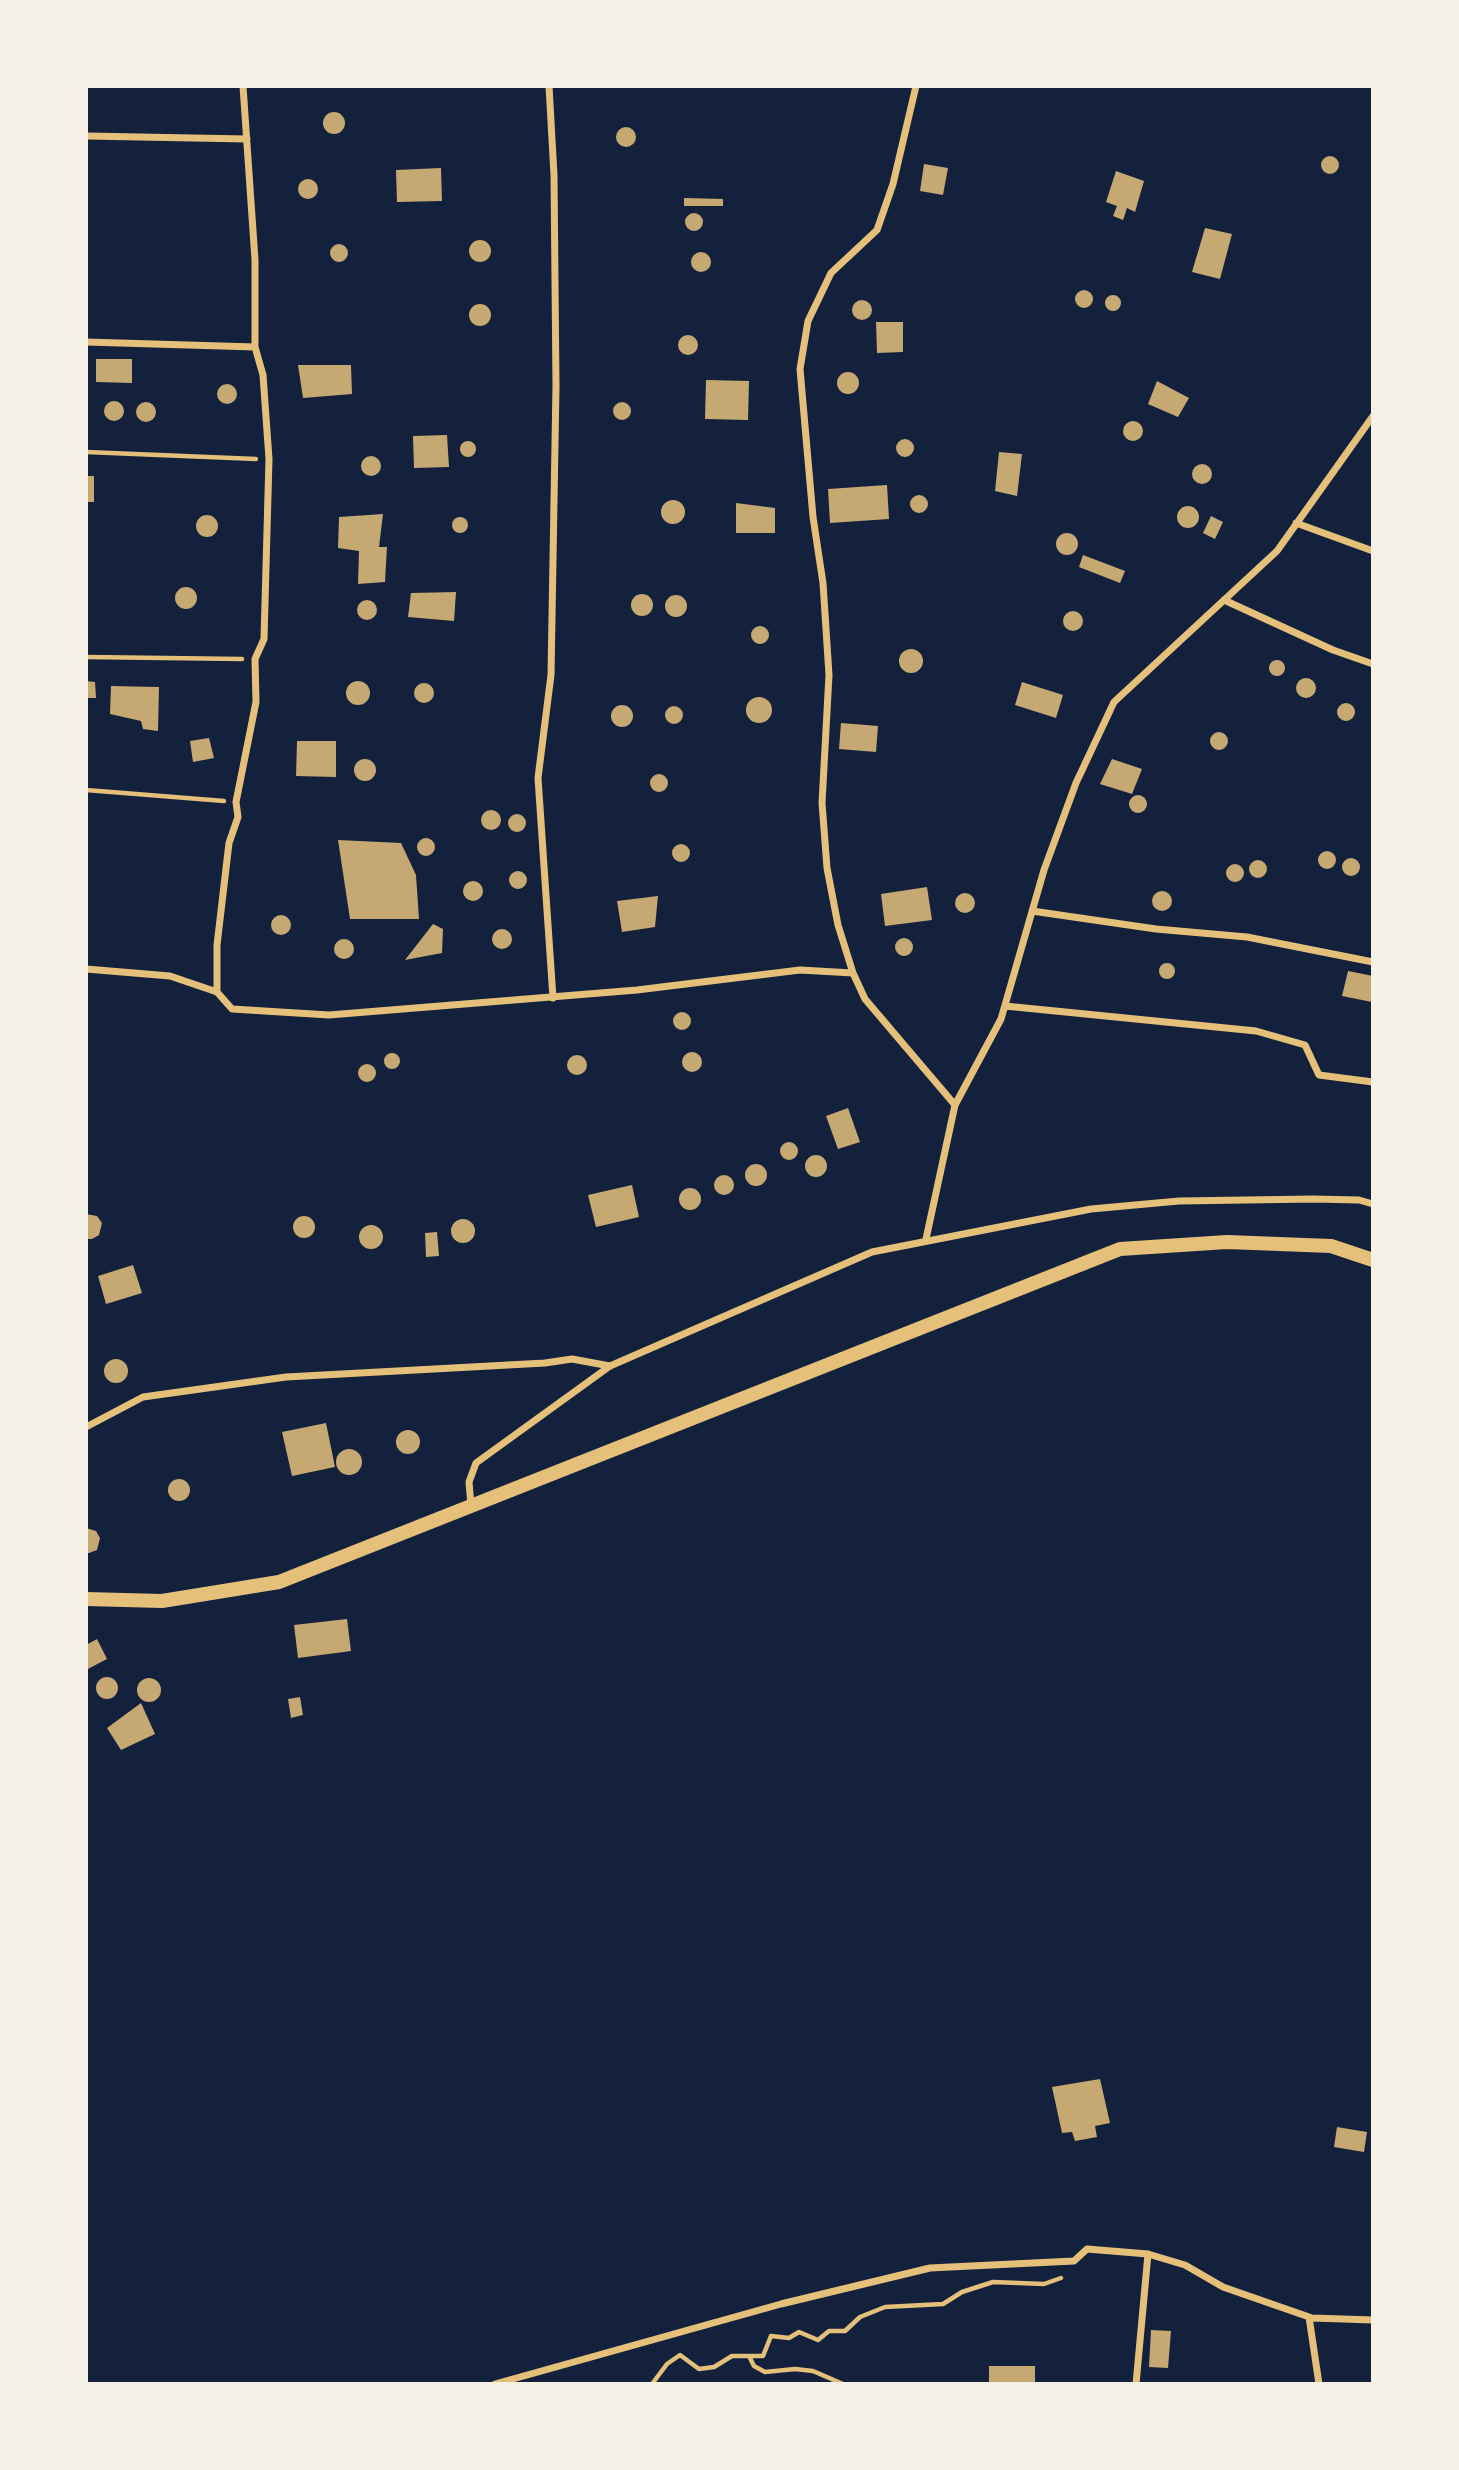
<!DOCTYPE html>
<html>
<head>
<meta charset="utf-8">
<style>
  body { margin:0 }
  #map { position:relative; width:1459px; height:2470px; overflow:hidden; background:#14213d; font-family:Lato,sans-serif }
  canvas { display:block }
  .frame { position:absolute; inset:0; border:88px solid #f6f1e7; pointer-events:none }
</style>
</head>
<body>
<div id="map">
<canvas width="1459" height="2470"></canvas>
<div class="frame"></div>
</div>
<script>
const c = document.querySelector('canvas').getContext('2d');
c.lineJoin = 'round';
function fillPath(path, color) { c.fillStyle = color; c.fill(path, 'evenodd'); }
const shape = rows => new Path2D(rows.map(r => 'M' + r).join(''));
function stroke(path, color, width, dash) { c.strokeStyle = color; c.lineWidth = width; c.lineCap = dash ? 'butt' : 'round'; c.setLineDash(dash || []); c.stroke(path); }
fillPath(shape([
  '323 123a11 11 0 1 1 22 0a11 11 0 1 1-22 0Z',
  '616 137a10 10 0 1 1 20 0a10 10 0 1 1-20 0Z',
  '1321 165a9 9 0 1 1 18 0a9 9 0 1 1-18 0Z',
  [924,164,948,168,943,195,920,191],
  [441,168,442,201,397,202,396,170],
  [1116,171,1144,181,1135,212,1127,208,1123,220,1113,216,1117,206,1106,202],
  '298 189a10 10 0 1 1 20 0a10 10 0 1 1-20 0Z',
  [684,198,723,199,723,206,684,206],
  '685 222a9 9 0 1 1 18 0a9 9 0 1 1-18 0Z',
  [1205,228,1232,234,1220,279,1192,272],
  '469 251a11 11 0 1 1 22 0a11 11 0 1 1-22 0Z',
  '330 253a9 9 0 1 1 18 0a9 9 0 1 1-18 0Z',
  '691 262a10 10 0 1 1 20 0a10 10 0 1 1-20 0Z',
  '1075 299a9 9 0 1 1 18 0a9 9 0 1 1-18 0Z',
  '1105 303a8 8 0 1 1 16 0a8 8 0 1 1-16 0Z',
  '852 310a10 10 0 1 1 20 0a10 10 0 1 1-20 0Z',
  '469 315a11 11 0 1 1 22 0a11 11 0 1 1-22 0Z',
  [876,322,903,322,903,352,877,353],
  '678 345a10 10 0 1 1 20 0a10 10 0 1 1-20 0Z',
  [96,359,132,359,132,383,96,382],
  [298,365,351,365,352,394,303,398],
  '837 383a11 11 0 1 1 22 0a11 11 0 1 1-22 0Z',
  [706,380,749,381,748,420,705,419],
  [1157,381,1189,398,1178,417,1148,404],
  '217 394a10 10 0 1 1 20 0a10 10 0 1 1-20 0Z',
  '104 411a10 10 0 1 1 20 0a10 10 0 1 1-20 0Z',
  '613 411a9 9 0 1 1 18 0a9 9 0 1 1-18 0Z',
  '136 412a10 10 0 1 1 20 0a10 10 0 1 1-20 0Z',
  '1123 431a10 10 0 1 1 20 0a10 10 0 1 1-20 0Z',
  [447,435,449,467,414,468,413,436],
  '896 448a9 9 0 1 1 18 0a9 9 0 1 1-18 0Z',
  '460 449a8 8 0 1 1 16 0a8 8 0 1 1-16 0Z',
  [999,452,1022,454,1017,496,995,491],
  '361 466a10 10 0 1 1 20 0a10 10 0 1 1-20 0Z',
  '1192 474a10 10 0 1 1 20 0a10 10 0 1 1-20 0Z',
  [86,476,94,476,94,502,86,502],
  [887,485,889,519,830,523,828,489],
  '910 504a9 9 0 1 1 18 0a9 9 0 1 1-18 0Z',
  '661 512a12 12 0 1 1 24 0a12 12 0 1 1-24 0Z',
  [736,503,775,508,775,533,736,533],
  '1177 517a11 11 0 1 1 22 0a11 11 0 1 1-22 0Z',
  [383,514,379,547,387,547,385,582,358,584,359,551,338,548,339,517],
  '196 526a11 11 0 1 1 22 0a11 11 0 1 1-22 0Z',
  [1211,516,1223,522,1215,539,1203,533],
  '452 525a8 8 0 1 1 16 0a8 8 0 1 1-16 0Z',
  '1056 544a11 11 0 1 1 22 0a11 11 0 1 1-22 0Z',
  [1083,555,1125,571,1120,583,1079,567],
  '175 598a11 11 0 1 1 22 0a11 11 0 1 1-22 0Z',
  [456,592,454,621,408,617,411,593],
  '631 605a11 11 0 1 1 22 0a11 11 0 1 1-22 0Z',
  '665 606a11 11 0 1 1 22 0a11 11 0 1 1-22 0Z',
  '357 610a10 10 0 1 1 20 0a10 10 0 1 1-20 0Z',
  '1063 621a10 10 0 1 1 20 0a10 10 0 1 1-20 0Z',
  '751 635a9 9 0 1 1 18 0a9 9 0 1 1-18 0Z',
  '899 661a12 12 0 1 1 24 0a12 12 0 1 1-24 0Z',
  '1269 668a8 8 0 1 1 16 0a8 8 0 1 1-16 0Z',
  '1296 688a10 10 0 1 1 20 0a10 10 0 1 1-20 0Z',
  '346 693a12 12 0 1 1 24 0a12 12 0 1 1-24 0Z',
  [86,681,95,682,96,698,86,698],
  [1022,682,1063,695,1056,718,1015,705],
  '414 693a10 10 0 1 1 20 0a10 10 0 1 1-20 0Z',
  [111,686,159,687,158,731,143,729,141,721,110,714],
  '746 710a13 13 0 1 1 26 0a13 13 0 1 1-26 0Z',
  '1337 712a9 9 0 1 1 18 0a9 9 0 1 1-18 0Z',
  '611 716a11 11 0 1 1 22 0a11 11 0 1 1-22 0Z',
  '665 715a9 9 0 1 1 18 0a9 9 0 1 1-18 0Z',
  [841,723,878,726,876,752,839,749],
  '1210 741a9 9 0 1 1 18 0a9 9 0 1 1-18 0Z',
  [209,738,214,758,193,762,190,741],
  [297,741,336,741,336,777,296,776],
  [1112,759,1142,769,1132,794,1100,784],
  '354 770a11 11 0 1 1 22 0a11 11 0 1 1-22 0Z',
  '650 783a9 9 0 1 1 18 0a9 9 0 1 1-18 0Z',
  '1129 804a9 9 0 1 1 18 0a9 9 0 1 1-18 0Z',
  '481 820a10 10 0 1 1 20 0a10 10 0 1 1-20 0Z',
  '508 823a9 9 0 1 1 18 0a9 9 0 1 1-18 0Z',
  '417 847a9 9 0 1 1 18 0a9 9 0 1 1-18 0Z',
  [338,840,401,843,416,875,419,919,350,919],
  '672 853a9 9 0 1 1 18 0a9 9 0 1 1-18 0Z',
  '1318 860a9 9 0 1 1 18 0a9 9 0 1 1-18 0Z',
  '1342 867a9 9 0 1 1 18 0a9 9 0 1 1-18 0Z',
  '1249 869a9 9 0 1 1 18 0a9 9 0 1 1-18 0Z',
  '1226 873a9 9 0 1 1 18 0a9 9 0 1 1-18 0Z',
  '509 880a9 9 0 1 1 18 0a9 9 0 1 1-18 0Z',
  '463 891a10 10 0 1 1 20 0a10 10 0 1 1-20 0Z',
  [927,887,932,920,885,926,881,894],
  '1152 901a10 10 0 1 1 20 0a10 10 0 1 1-20 0Z',
  '955 903a10 10 0 1 1 20 0a10 10 0 1 1-20 0Z',
  [658,896,655,927,622,932,617,901],
  '271 925a10 10 0 1 1 20 0a10 10 0 1 1-20 0Z',
  [433,924,443,929,442,953,405,960],
  '492 939a10 10 0 1 1 20 0a10 10 0 1 1-20 0Z',
  '895 947a9 9 0 1 1 18 0a9 9 0 1 1-18 0Z',
  '334 949a10 10 0 1 1 20 0a10 10 0 1 1-20 0Z',
  '1159 971a8 8 0 1 1 16 0a8 8 0 1 1-16 0Z',
  [1348,971,1373,976,1372,1002,1342,996],
  '673 1021a9 9 0 1 1 18 0a9 9 0 1 1-18 0Z',
  '682 1062a10 10 0 1 1 20 0a10 10 0 1 1-20 0Z',
  '384 1061a8 8 0 1 1 16 0a8 8 0 1 1-16 0Z',
  '567 1065a10 10 0 1 1 20 0a10 10 0 1 1-20 0Z',
  '358 1073a9 9 0 1 1 18 0a9 9 0 1 1-18 0Z',
  [848,1108,860,1142,838,1149,826,1116],
  '780 1151a9 9 0 1 1 18 0a9 9 0 1 1-18 0Z',
  '805 1166a11 11 0 1 1 22 0a11 11 0 1 1-22 0Z',
  '745 1175a11 11 0 1 1 22 0a11 11 0 1 1-22 0Z',
  '714 1185a10 10 0 1 1 20 0a10 10 0 1 1-20 0Z',
  [632,1185,639,1217,596,1227,588,1195],
  '679 1199a11 11 0 1 1 22 0a11 11 0 1 1-22 0Z',
  [86,1214,97,1216,102,1223,99,1235,92,1239,86,1239],
  '293 1227a11 11 0 1 1 22 0a11 11 0 1 1-22 0Z',
  '451 1231a12 12 0 1 1 24 0a12 12 0 1 1-24 0Z',
  '359 1237a12 12 0 1 1 24 0a12 12 0 1 1-24 0Z',
  [437,1232,439,1256,426,1257,425,1233],
  [133,1265,142,1293,106,1304,98,1276],
  '104 1371a12 12 0 1 1 24 0a12 12 0 1 1-24 0Z',
  [326,1423,335,1467,292,1476,282,1432],
  '396 1442a12 12 0 1 1 24 0a12 12 0 1 1-24 0Z',
  '336 1462a13 13 0 1 1 26 0a13 13 0 1 1-26 0Z',
  '168 1490a11 11 0 1 1 22 0a11 11 0 1 1-22 0Z',
  [86,1528,96,1531,100,1538,97,1550,89,1553,86,1553],
  [347,1619,351,1651,298,1658,294,1625],
  [97,1639,107,1659,86,1670,86,1645],
  '96 1688a11 11 0 1 1 22 0a11 11 0 1 1-22 0Z',
  '137 1690a12 12 0 1 1 24 0a12 12 0 1 1-24 0Z',
  [300,1697,303,1715,291,1718,288,1699],
  [141,1703,155,1734,121,1750,107,1728],
  [1100,2079,1110,2123,1095,2126,1097,2137,1075,2141,1072,2132,1062,2133,1052,2087],
  [1337,2127,1367,2132,1364,2152,1334,2147],
  [1151,2330,1171,2331,1168,2368,1149,2367],
  [989,2366,1035,2366,1035,2383,989,2384]
]), '#c6a872');
stroke(shape([
  [86,452,256,459],
  [86,657,242,659],
  [86,790,224,801],
  [750,2358,754,2366,765,2372,795,2369,813,2371,843,2384],
  [652,2384,667,2364,680,2355,699,2369,714,2367,732,2356,763,2356,771,2336,789,2338,799,2332,818,2340,829,2331,845,2331,860,2317,885,2307,943,2304,962,2292,993,2282,1044,2284,1061,2278]
]), '#e5c07b', 4.5);
stroke(shape([
  [549,86,554,175,556,386,551,675,538,778,553,998],
  [86,136,247,139],
  [86,342,255,347],
  [1296,523,1373,551],
  [1224,600,1333,650,1373,664],
  [1032,911,1156,929,1247,937,1373,962],
  [86,969,170,976,217,992,232,1009,329,1015,637,990,800,970,853,973,865,999,955,1105],
  [853,973,838,925,827,868,822,803,829,675,823,583,813,517,800,369,808,321,831,273,877,230,893,184,916,86],
  [217,992,217,945,229,843,238,817,236,802,256,702,255,659,264,639,269,459,263,375,255,347,255,260,243,86],
  [1005,1006,1256,1031,1305,1045,1319,1075,1373,1082],
  [926,1239,955,1105,1001,1019,1044,870,1076,783,1114,702,1277,551,1373,416],
  [86,1427,143,1397,286,1377,545,1363,572,1359,610,1366],
  [471,1506,469,1482,476,1463,610,1366,872,1252,1091,1209,1179,1201,1313,1199,1359,1200,1373,1204],
  [1309,2317,1319,2384],
  [495,2384,781,2304,930,2268,1074,2261,1087,2249,1148,2254,1185,2265,1223,2287,1312,2318,1373,2320],
  [1136,2384,1148,2254]
]), '#e5c07b', 7);
stroke(shape([
  [86,1599,162,1601,279,1582,1120,1249,1227,1242,1331,1246,1373,1260]
]), '#e5c07b', 14);
</script>
</body>
</html>
